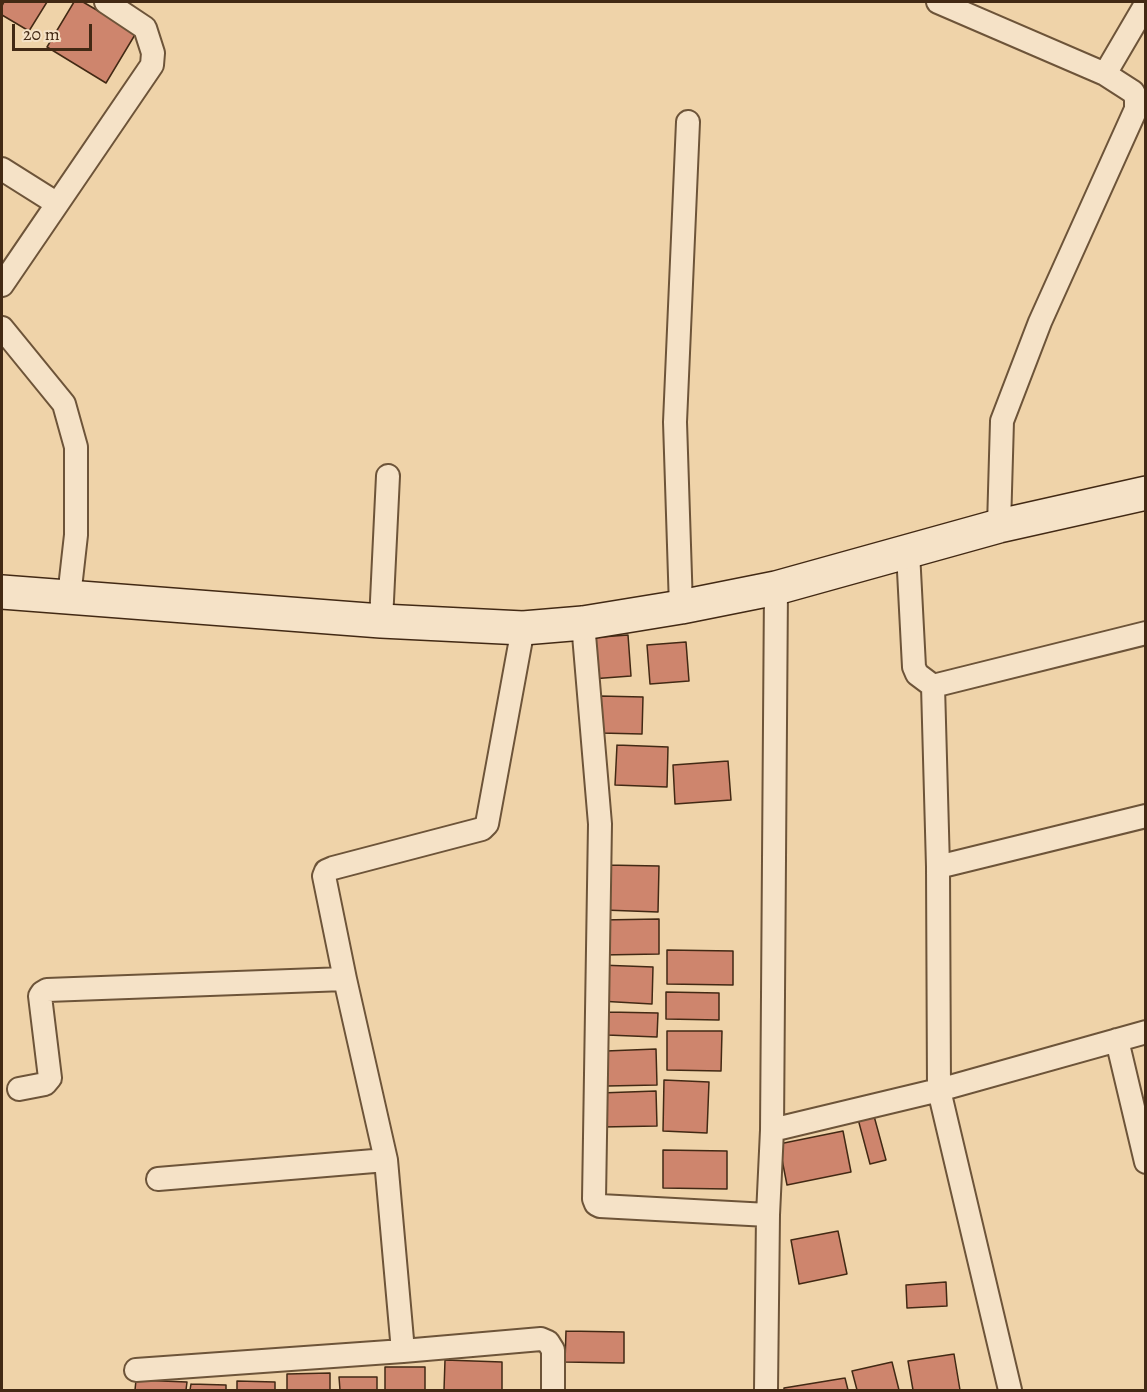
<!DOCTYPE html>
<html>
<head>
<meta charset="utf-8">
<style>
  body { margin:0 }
  #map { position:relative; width:1147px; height:1392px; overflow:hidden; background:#efd3a9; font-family:Alegreya,serif }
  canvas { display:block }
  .frame { position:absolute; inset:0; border:3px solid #422914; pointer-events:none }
  .scale { position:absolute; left:12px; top:24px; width:80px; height:27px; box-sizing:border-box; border:3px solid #422914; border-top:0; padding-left:8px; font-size:18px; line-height:21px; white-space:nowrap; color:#422914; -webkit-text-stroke:4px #f5e2c7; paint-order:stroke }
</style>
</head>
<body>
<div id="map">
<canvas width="1147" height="1392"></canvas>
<div class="frame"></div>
<div class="scale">20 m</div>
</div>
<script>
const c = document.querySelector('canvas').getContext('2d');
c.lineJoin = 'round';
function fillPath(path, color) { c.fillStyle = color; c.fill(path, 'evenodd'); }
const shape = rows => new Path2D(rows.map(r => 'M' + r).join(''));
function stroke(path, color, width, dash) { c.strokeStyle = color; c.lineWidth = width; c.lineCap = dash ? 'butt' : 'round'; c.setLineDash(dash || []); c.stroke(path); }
const building = shape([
  [4,2,47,2,29,31,2,15,2,6,4,2],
  [74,2,83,2,136,33,106,83,47,47,74,2],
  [628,635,631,676,591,679,588,638,628,635],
  [686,642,689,681,650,684,647,645,686,642],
  [600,696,643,697,642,734,600,733,600,696],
  [617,745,668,747,667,787,615,785,617,745],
  [728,761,731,800,675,804,673,765,728,761],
  [605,865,659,866,658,912,604,910,605,865],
  [659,919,659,954,601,955,601,920,659,919],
  [667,950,733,951,733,985,667,984,667,950],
  [600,965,653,967,652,1004,599,1001,600,965],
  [666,992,719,993,719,1020,666,1019,666,992],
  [608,1012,658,1013,657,1037,607,1035,608,1012],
  [667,1031,722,1031,721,1071,667,1070,667,1031],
  [656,1049,657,1085,607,1086,606,1051,656,1049],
  [664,1080,709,1082,707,1133,663,1131,664,1080],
  [656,1091,657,1126,602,1127,600,1093,656,1091],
  [874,1116,886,1160,870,1164,858,1119,874,1116],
  [843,1131,851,1172,787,1185,779,1144,843,1131],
  [663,1150,727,1151,727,1189,663,1188,663,1150],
  [838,1231,847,1274,799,1284,791,1240,838,1231],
  [946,1282,947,1306,907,1308,906,1285,946,1282],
  [566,1331,624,1332,624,1363,565,1362,566,1331],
  [954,1354,960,1390,913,1390,908,1361,954,1354],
  [445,1360,502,1362,502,1390,444,1390,445,1360],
  [892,1362,899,1390,857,1390,852,1371,892,1362],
  [385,1367,425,1367,425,1390,385,1390,385,1367],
  [330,1373,330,1390,287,1390,287,1374,330,1373],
  [339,1377,377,1377,377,1390,340,1390,339,1377],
  [845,1378,848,1390,784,1390,784,1388,845,1378],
  [136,1380,187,1382,186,1390,135,1390,136,1380],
  [237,1381,275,1382,275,1390,237,1390,237,1381],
  [191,1384,226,1385,226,1390,190,1390,191,1384]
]);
fillPath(building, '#ce856d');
stroke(building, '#422914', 1.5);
const street = shape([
  [938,2,1105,74,1133,92,1136,98,1136,109,1040,322,1002,421,999,526],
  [1105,74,1146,4],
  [2,169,56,203],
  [2,285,152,65,153,53,145,28,106,2],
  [2,328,64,404,76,447,76,535,69,597],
  [908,552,914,667,917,674,933,686,938,867,939,1090,1010,1390],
  [681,607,675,422,688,122],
  [381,621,388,476],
  [583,623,600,824,594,1199,596,1204,600,1206,768,1215],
  [933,686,1146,633],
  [938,867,1146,816],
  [1117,1040,1146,1162],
  [19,1089,45,1084,50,1078,40,996,42,993,47,990,345,979],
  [772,1130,939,1090,1146,1032],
  [158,1179,386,1160],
  [403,1351,541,1339,548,1342,553,1350,553,1390],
  [136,1370,403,1351,386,1160,345,979,324,876,326,871,333,868,482,829,487,824,523,628],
  [766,1390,768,1215,772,1130,776,588]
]);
const secondary = shape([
  [2,592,381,621,523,628,583,623,681,607,776,588,999,526,1146,493]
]);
stroke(street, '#6d5439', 26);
stroke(secondary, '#422914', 36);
stroke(street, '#f5e2c7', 22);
stroke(secondary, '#f5e2c7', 33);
</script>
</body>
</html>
